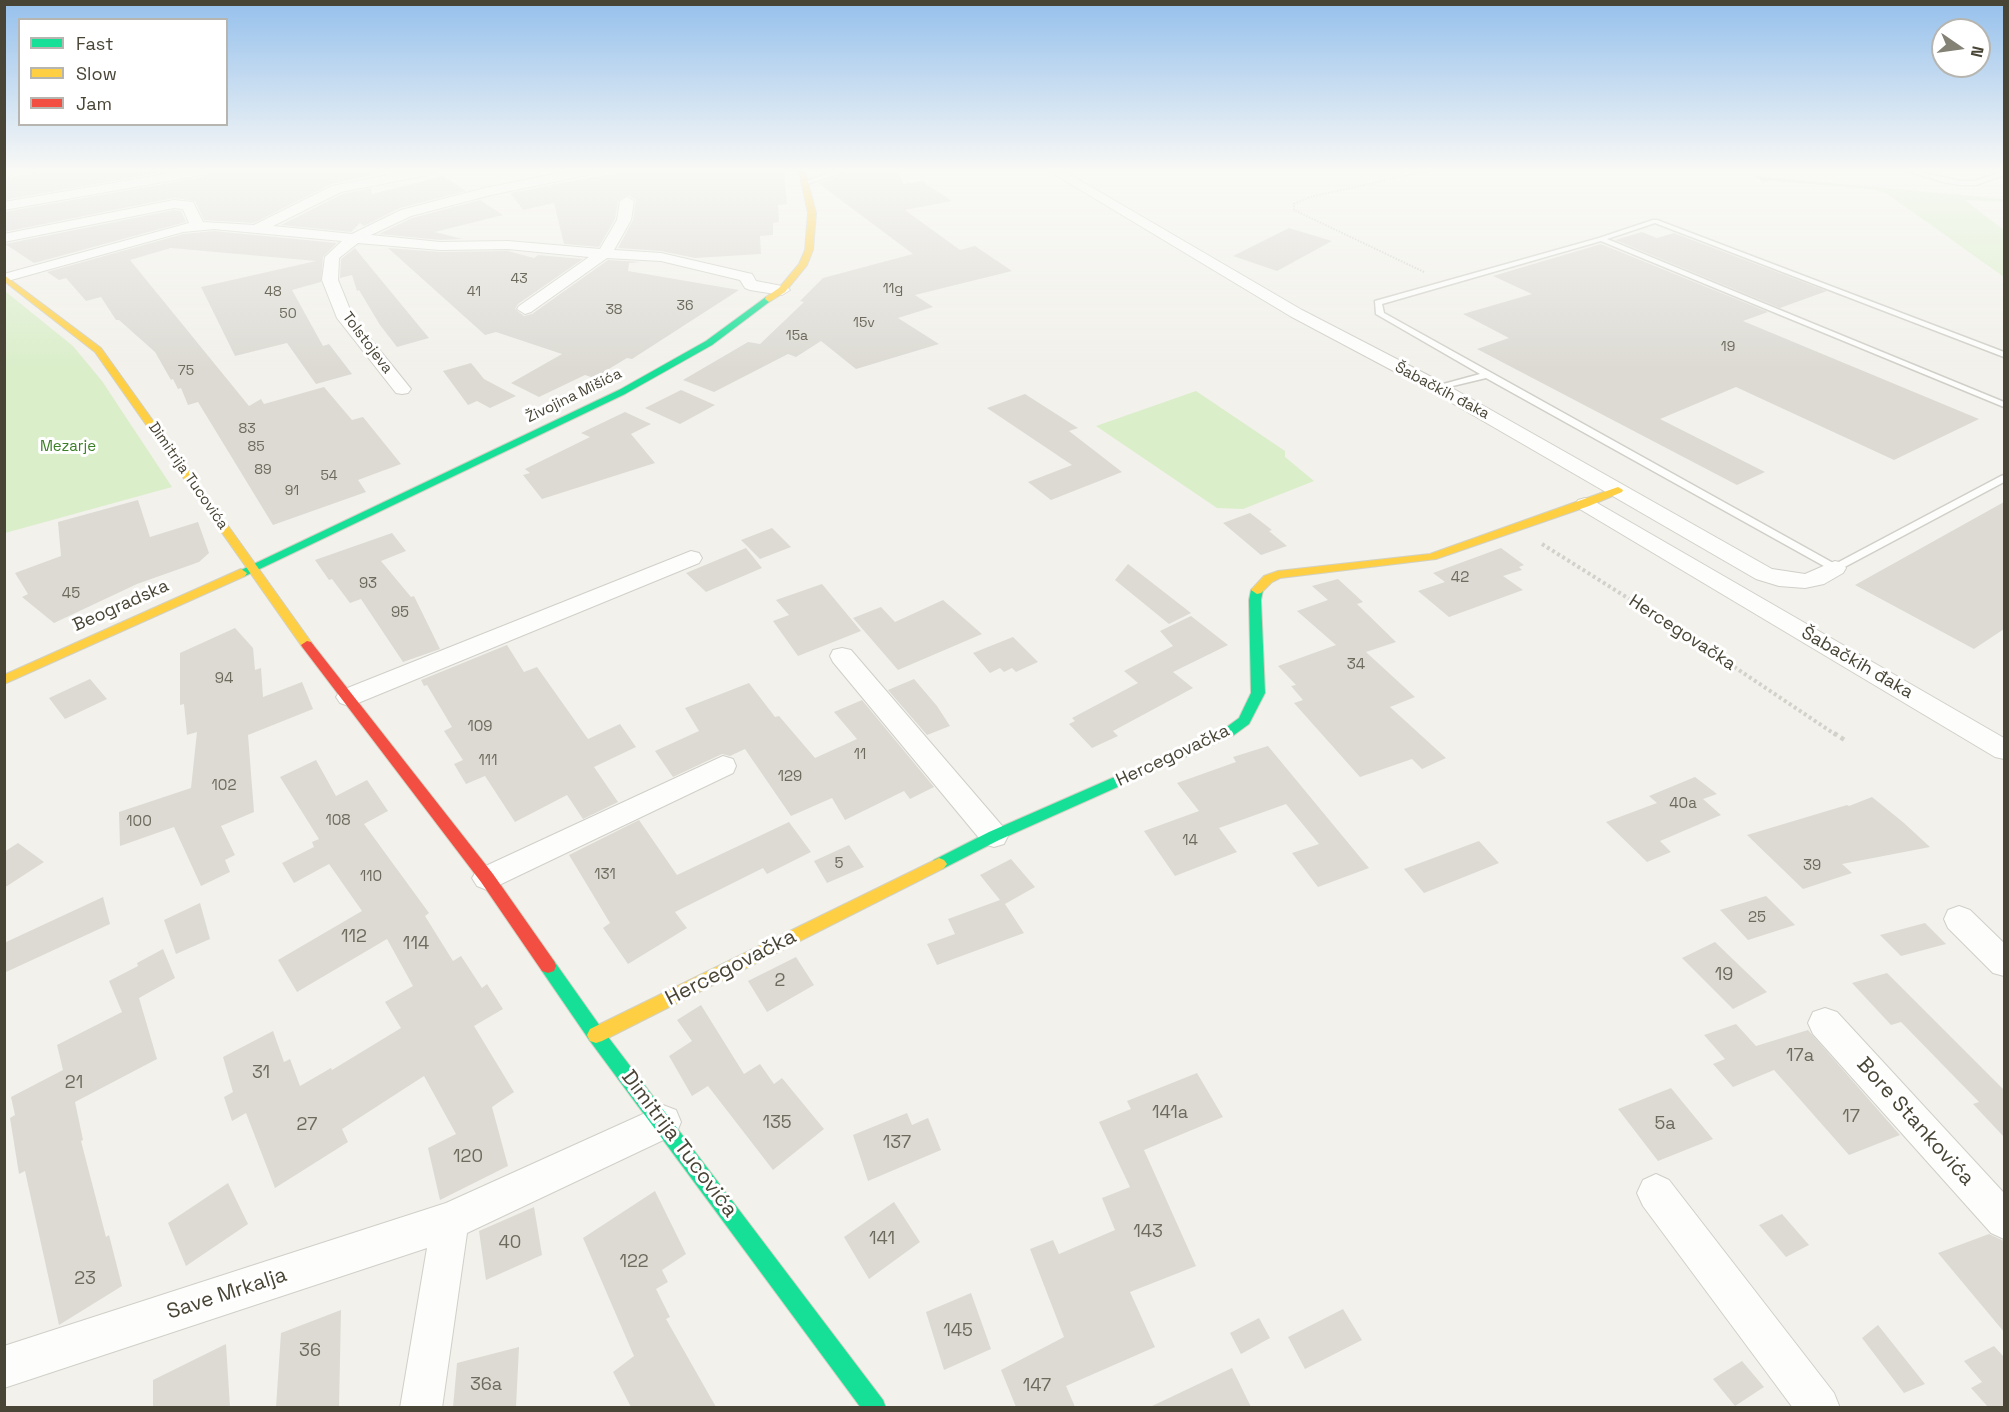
<!DOCTYPE html>
<html>
<head>
<meta charset="utf-8">
<style>
  body { margin:0 }
  #map { position:relative; width:2009px; height:1412px; overflow:hidden; background:#f2f1eb; font-family:"Space Grotesk",sans-serif }
  canvas { display:block }
  .frame { position:absolute; inset:0; border:6px solid #494536; pointer-events:none }
  .legend { position:absolute; left:18px; top:18px; width:210px; height:108px; box-sizing:border-box; background:#fff; border:2px solid #b6b5af; margin:0; padding:8px 10px; list-style:none; font-size:18px; color:#494536 }
  .legend li { display:flex; align-items:center; gap:12px; height:30px }
  .legend b { width:30px; border:2px solid #b6b5af }
  .north { position:absolute; left:1931px; top:18px; width:60px; height:60px; box-sizing:border-box; background:#fff; border:2px solid #b6b5af; border-radius:50%; rotate:103deg; font-size:16px; font-weight:700; line-height:24px; text-align:center; color:#494536 }
  .north::after { content:''; display:block; margin:auto; width:21px; height:27px; background:#848175; clip-path:polygon(50% 0,100% 100%,50% 72%,0 100%) }
</style>
</head>
<body>
<div id="map">
<canvas width="2009" height="1412"></canvas>
<div class="frame"></div>
<ul class="legend">
<li><b style="height:8px;background:#16e098"></b>Fast</li>
<li><b style="height:8px;background:#ffcf43"></b>Slow</li>
<li><b style="height:8px;background:#f24e42"></b>Jam</li>
</ul>
<div class="north">N</div>
</div>
<script>
const c = document.querySelector('canvas').getContext('2d');
c.lineJoin = 'round';
function fillPath(path, color) { c.fillStyle = color; c.fill(path, 'evenodd'); }
const shape = rows => new Path2D(rows.map(r => 'M' + r).join(''));
function stroke(path, color, width, dash) { c.strokeStyle = color; c.lineWidth = width; c.lineCap = dash ? 'butt' : 'round'; c.setLineDash(dash || []); c.stroke(path); }
function label(font, color, halo, rows, align = 'center') {
  c.font = font + ' "Space Grotesk",sans-serif'; c.lineWidth = 6; c.setLineDash([]); c.textBaseline = 'middle'; c.strokeStyle = halo; c.fillStyle = color; for (const [text, x, y, turn = 0] of rows) {
    c.save(); c.translate(x, y); c.rotate((+turn || 0) * Math.PI / 180); c.textAlign = isNaN(turn) ? turn : align; if (halo) c.strokeText(text, 0, 0); c.fillText(text, 0, 0); c.restore();
  }
}
fillPath(shape([
  [1755,176,2004,199,2004,202,1965,200,2004,230,2004,277,1887,194,1872,189,1770,181,1763,183],
  [5,291,73,346,102,381,172,487,5,533],
  [1196,391,1285,451,1285,457,1314,481,1243,509,1217,508,1096,426]
]), '#daeeca');
fillPath(shape([
  [43,171,170,171,4,200,4,181,11,177],
  [211,171,370,171,370,176,331,184,254,223,204,220,195,201,174,198,4,232,4,212,203,177],
  [628,171,784,171,787,204,778,205,779,222,773,223,773,235,760,236,761,254,695,258,661,251,618,248,633,220,636,200,628,195,618,201,615,219,599,247,564,244,554,203,523,210,510,193,548,186,551,188,550,185],
  [842,171,897,171,904,184,922,181,952,201,905,210,960,250,975,246,1012,271,915,295,933,307,898,318,939,344,856,369,821,341,796,357,788,354,714,392,683,380,748,342,760,344,804,302,800,301,823,278,913,254,818,183,842,175],
  [443,176,466,191,400,208,364,226,360,223,351,232,281,225,342,194,371,188,372,194],
  [480,200,503,215,435,232,463,239,440,240,379,234,412,218],
  [174,210,181,211,186,222,34,263,5,244],
  [1289,228,1332,241,1277,271,1233,256],
  [214,231,337,243,323,257,321,282,292,290,323,346,329,344,352,374,316,384,287,343,235,356,201,287,316,261,171,248,130,260,249,406,261,399,264,404,324,387,352,420,363,417,401,464,358,480,366,492,273,525,198,402,188,405,181,388,178,389,173,379,171,380,155,352,119,320,116,320,101,297,86,301,66,278,59,280,47,272,183,234],
  [1642,232,1657,238,1674,233,1827,291,1780,308,1615,240],
  [1601,244,1768,312,1743,321,1979,419,1894,460,1736,387,1660,419,1765,472,1737,485,1477,349,1509,338,1463,314,1532,294,1493,276],
  [355,248,363,258,429,338,397,347,380,325,359,290,357,291,352,275,340,278,341,259],
  [388,248,440,252,508,251,534,258,538,255,583,259,518,304,515,309,524,316,532,314,608,260,641,262,629,263,628,271,739,290,632,359,627,358,594,378,585,375,539,397,511,383,562,354,496,332,485,335],
  [471,363,484,379,516,396,490,408,477,401,468,405,443,371],
  [681,390,715,405,680,424,645,408],
  [1025,394,1078,428,1069,431,1122,472,1051,500,1028,482,1072,465,987,408],
  [625,412,651,424,631,434,655,463,542,499,523,475,530,473,525,469,590,437,581,433],
  [138,500,150,537,198,522,209,553,199,562,137,584,54,623,22,597,28,594,15,573,61,556,58,522],
  [2004,502,2004,629,1974,649,1855,585],
  [1250,513,1272,530,1269,531,1287,546,1261,555,1223,523],
  [772,528,791,547,760,559,741,540],
  [392,533,406,551,381,561,411,597,414,596,440,649,403,662,361,599,350,603,332,579,329,580,315,560],
  [746,548,762,568,706,592,686,573],
  [1501,548,1524,565,1519,567,1522,570,1503,576,1523,590,1449,617,1418,591,1445,582,1433,573],
  [1128,564,1191,613,1169,624,1115,580],
  [1338,579,1363,602,1357,604,1396,642,1366,652,1415,697,1390,707,1446,758,1422,769,1412,759,1360,777,1294,703,1303,700,1291,686,1296,685,1278,666,1336,645,1297,611,1328,600,1312,586],
  [822,584,861,631,798,656,773,621,789,615,776,600],
  [943,600,982,634,898,670,853,618,881,607,895,622],
  [1191,616,1228,645,1173,672,1193,688,1113,731,1118,736,1092,748,1069,724,1075,721,1072,718,1138,683,1124,671,1173,646,1160,631],
  [235,628,253,648,255,670,261,668,263,697,302,682,313,709,248,735,254,812,221,826,235,855,225,860,230,872,201,886,174,827,120,846,119,812,191,788,197,732,187,735,184,704,180,705,180,653],
  [1013,637,1038,662,1016,672,1012,668,1004,672,1000,668,990,673,973,653],
  [507,645,524,672,537,667,588,739,620,724,636,747,594,767,618,802,583,819,567,795,515,822,485,776,466,784,454,764,463,760,444,731,452,727,427,685,424,686,421,680],
  [90,679,107,699,65,719,49,698],
  [914,679,937,706,950,726,927,735,888,690],
  [749,683,775,717,779,716,815,758,857,739,834,712,862,700,934,787,910,799,904,791,845,820,832,798,791,816,745,749,730,756,722,754,673,777,655,751,699,731,685,708],
  [1268,746,1369,868,1318,887,1292,853,1319,844,1286,804,1219,828,1237,852,1175,876,1144,831,1199,811,1177,783,1236,762,1233,757],
  [316,760,336,796,367,780,388,811,364,824,429,913,425,916,453,961,461,956,482,988,487,984,503,1009,474,1026,514,1092,492,1107,508,1166,440,1200,428,1148,456,1134,424,1076,342,1129,348,1142,275,1188,246,1113,232,1121,224,1097,233,1092,223,1057,273,1031,284,1062,290,1059,300,1086,331,1068,332,1070,401,1028,385,1002,413,986,387,939,297,992,278,960,362,911,329,864,294,883,282,863,314,847,312,842,319,839,280,777],
  [1695,777,1717,794,1703,799,1721,815,1660,841,1671,852,1647,862,1606,822,1657,803,1649,796],
  [1872,797,1904,823,1930,847,1842,864,1852,873,1803,889,1747,835,1847,805,1849,806],
  [639,820,677,875,789,822,811,852,767,874,763,868,675,912,687,928,628,964,603,928,610,923,569,855],
  [1479,841,1499,863,1424,893,1404,869],
  [18,843,44,862,4,888,4,852],
  [849,845,864,867,827,883,814,861],
  [1011,859,1035,887,1005,904,1024,933,937,965,927,944,955,934,948,919,1000,900,980,875],
  [1766,896,1795,925,1748,940,1720,910],
  [103,897,110,924,4,973,4,943],
  [200,903,210,939,176,954,164,920],
  [1925,923,1946,944,1901,956,1880,935],
  [1715,942,1767,992,1733,1009,1682,958],
  [163,949,175,978,139,998,157,1059,75,1102,83,1140,81,1141,106,1237,109,1235,122,1286,59,1325,25,1171,19,1174,10,1118,15,1115,11,1097,63,1070,57,1045,122,1012,109,981,138,966,137,963],
  [796,957,814,985,767,1012,748,981],
  [1887,973,2004,1090,2004,1137,1973,1104,1979,1102,1901,1022,1891,1025,1852,983],
  [701,1005,744,1074,760,1064,774,1084,782,1078,824,1129,773,1170,708,1086,692,1096,669,1056,692,1041,677,1020],
  [1736,1024,1756,1046,1808,1030,1900,1135,1849,1155,1774,1070,1733,1087,1713,1064,1725,1059,1704,1035],
  [1197,1073,1223,1117,1144,1150,1196,1266,1130,1292,1155,1347,1066,1386,1075,1407,1016,1407,1001,1370,1064,1337,1030,1249,1053,1240,1059,1254,1115,1230,1102,1198,1130,1187,1099,1122,1131,1109,1127,1101],
  [1671,1088,1713,1139,1658,1161,1618,1109],
  [907,1113,912,1125,928,1118,941,1150,868,1181,853,1135],
  [228,1183,248,1224,186,1266,168,1223],
  [655,1191,686,1254,662,1270,668,1282,656,1289,670,1317,666,1319,716,1407,631,1407,613,1372,634,1356,583,1238],
  [894,1202,920,1242,869,1279,844,1237],
  [534,1207,542,1255,486,1280,479,1231],
  [1782,1214,1809,1245,1786,1257,1759,1225],
  [1989,1234,2004,1241,2004,1332,1938,1253],
  [971,1293,991,1349,944,1370,926,1312],
  [1343,1309,1362,1340,1305,1369,1288,1337],
  [341,1310,339,1407,276,1407,281,1333],
  [1259,1318,1270,1338,1241,1354,1230,1333],
  [1878,1325,1925,1384,1904,1393,1862,1338],
  [226,1344,230,1407,153,1407,153,1380],
  [1994,1346,2004,1357,2004,1407,1988,1407,1971,1388,1982,1382,1964,1361],
  [519,1347,516,1407,453,1407,457,1363],
  [1742,1361,1764,1387,1735,1406,1713,1379],
  [1232,1368,1251,1407,1150,1407]
]), '#dcdad3');
const lane = shape([
  [834,171,840,171,841,173,807,184,804,182,834,171],
  [1907,171,1916,171,1960,181,1975,181,2004,171,2004,175,1976,185,1960,185,1943,182,1907,171],
  [1653,220,1657,220,2004,352,2004,357,1655,223,1607,239,2004,402,2004,407,1601,241,1382,304,1384,313,1835,564,2001,476,2004,475,2004,482,1839,570,1831,570,1486,378,1436,390,1436,386,1480,374,1376,314,1375,301,1599,238,1653,220]
]);
const street = shape([
  [4,171,16,171,4,179,4,171],
  [182,171,209,171,203,175,4,210,4,202,182,171],
  [409,171,434,171,428,175,341,192,273,226,352,234,401,210,485,188,569,171,593,171,587,175,491,195,411,216,371,235,440,242,508,241,600,249,617,220,620,201,627,197,634,201,631,220,614,250,661,253,752,274,756,281,787,287,790,290,782,295,750,290,745,288,740,280,661,261,607,258,531,312,525,314,517,309,519,306,589,257,508,249,440,250,358,243,339,258,338,280,353,317,411,389,408,393,402,394,396,393,337,318,322,280,325,257,342,241,214,229,183,232,4,282,4,274,189,223,183,209,174,208,4,242,4,234,174,200,193,202,203,222,254,225,332,186,409,171],
  [1049,171,1064,171,1302,310,1445,384,1772,569,1805,574,1835,561,1843,563,1846,568,1843,573,1824,584,1805,588,1779,586,1756,579,1433,392,1290,316,1049,171],
  [1585,498,1592,500,2004,738,2004,759,1995,757,1578,508,1575,504,1578,500,1585,498],
  [691,551,699,553,702,558,699,563,358,703,349,706,340,703,336,697,340,691,691,551],
  [842,648,851,650,1004,828,1008,836,1004,844,994,847,984,844,833,662,830,656,833,650,842,648],
  [723,756,733,759,736,766,733,773,497,886,487,890,477,886,472,878,477,870,723,756],
  [1959,906,1970,910,2004,943,2004,976,1993,973,1948,928,1944,919,1948,910,1959,906],
  [1825,1008,1837,1012,2004,1193,2004,1239,1991,1233,1813,1034,1808,1023,1813,1012,1825,1008],
  [663,1105,676,1110,681,1122,676,1134,467,1233,442,1408,400,1408,427,1248,4,1388,4,1346,446,1203,663,1105],
  [1656,1174,1669,1180,1834,1393,1840,1408,1793,1408,1643,1206,1637,1193,1643,1180,1656,1174]
]);
const fast = shape([
  [766,297,773,299,712,345,625,394,245,576,241,577,235,573,619,390,706,341,766,297],
  [1257,586,1263,590,1261,600,1265,693,1249,724,1234,735,999,840,944,868,939,870,934,868,931,864,934,860,989,832,1224,729,1239,718,1251,693,1249,600,1251,590,1257,586],
  [548,959,554,961,602,1029,883,1400,886,1408,861,1408,590,1041,542,971,540,966,542,961,548,959]
]);
const slow = shape([
  [799,171,805,171,816,213,813,250,807,265,785,292,769,302,765,299,766,297,779,288,799,264,805,250,808,213,799,171],
  [4,275,101,348,311,642,313,645,311,648,303,648,95,352,4,281,4,275],
  [1618,487,1623,490,1622,492,1589,506,1436,559,1280,578,1272,582,1261,593,1257,594,1251,590,1264,576,1278,571,1430,554,1618,487],
  [241,569,247,573,245,576,4,684,4,675,241,569],
  [939,858,944,860,947,864,944,868,602,1041,596,1043,590,1041,587,1035,590,1029,939,858]
]);
const jam = shape([
  [307,641,311,642,493,874,554,961,556,966,554,971,548,973,542,971,481,882,303,648,301,645,307,641]
]);
stroke(lane, '#d0cfc8', 3);
stroke(street, '#d0cfc8', 2);
stroke(fast, '#d2d0c2', 2);
stroke(slow, '#d2d0c2', 2);
stroke(jam, '#d2d0c2', 2);
stroke(shape([
  [1424,272,1294,210,1294,204,1310,197,1427,171]
]), '#d2d1ca', 2, [1.5, 1.5]);
stroke(shape([
  [1542,544,1685,634,1836,735]
]), '#d2d1ca', 4, [3, 3]);
stroke(shape([
  [1834,733,1846,741]
]), '#d2d1ca', 4.5, [4, 4]);
fillPath(lane, '#fdfdfc');
fillPath(street, '#fdfdfc');
fillPath(fast, '#16e098');
fillPath(slow, '#ffcf43');
fillPath(jam, '#f24e42');
const sky = c.createLinearGradient(0, 0, 0, 369);
sky.addColorStop(0, '#95c0ec');
sky.addColorStop(0.46, '#f9f9f6');
sky.addColorStop(1, '#f9f9f600');
c.fillStyle = sky;
c.fillRect(0, 0, 2009, 369);
label('14px', '#6e6b5e', null, [
  ["43",519,279],
  ["11g",893,289],
  ["48",273,292],
  ["41",474,292],
  ["36",685,306],
  ["38",614,310],
  ["50",288,314],
  ["15v",864,323],
  ["15a",797,336],
  ["19",1728,347],
  ["75",186,371],
  ["83",247,429],
  ["85",256,447],
  ["89",263,470],
  ["54",329,476],
  ["91",292,491]
]);
label('15px', '#494536', '#fff', [
  ["Tolstojeva",367,343,53],
  ["Šabačkih đaka",1442,391,28],
  ["Živojina Mišića",574,396,-26],
  ["Dimitrija Tucovića",188,476,55]
]);
label('15px', '#3a7e26', '#fff', [
  ["Mezarje",68,447]
]);
label('15px', '#6e6b5e', null, [
  ["42",1460,578],
  ["93",368,584],
  ["45",71,594],
  ["95",400,613],
  ["34",1356,665],
  ["94",224,679],
  ["109",480,727],
  ["11",860,755],
  ["111",488,761],
  ["129",790,777],
  ["102",224,786],
  ["40a",1683,804],
  ["108",338,821],
  ["100",139,822],
  ["14",1190,841],
  ["5",839,864],
  ["39",1812,866],
  ["131",605,875],
  ["110",371,877],
  ["25",1757,918]
]);
label('18px', '#494536', '#fff', [
  ["Beogradska",121,606,-24],
  ["Hercegovačka",1682,633,33],
  ["Šabačkih đaka",1857,663,30],
  ["Hercegovačka",1173,756,-25]
]);
label('18px', '#6e6b5e', null, [
  ["112",354,937],
  ["114",416,944],
  ["19",1724,975],
  ["2",780,981],
  ["17a",1800,1056],
  ["31",261,1073],
  ["21",74,1083],
  ["141a",1170,1113],
  ["17",1851,1117],
  ["135",777,1123],
  ["5a",1665,1124],
  ["27",307,1125],
  ["137",897,1143],
  ["120",468,1157],
  ["143",1148,1232],
  ["141",882,1239],
  ["40",510,1243],
  ["122",634,1262],
  ["23",85,1279],
  ["145",958,1331],
  ["36",310,1351],
  ["36a",486,1385],
  ["147",1037,1386]
]);
label('21px', '#494536', '#fff', [
  ["Hercegovačka",731,968,-27],
  ["Bore Stankovića",1915,1122,48],
  ["Dimitrija Tucovića",679,1144,53],
  ["Save Mrkalja",227,1294,-18]
]);
</script>
</body>
</html>
